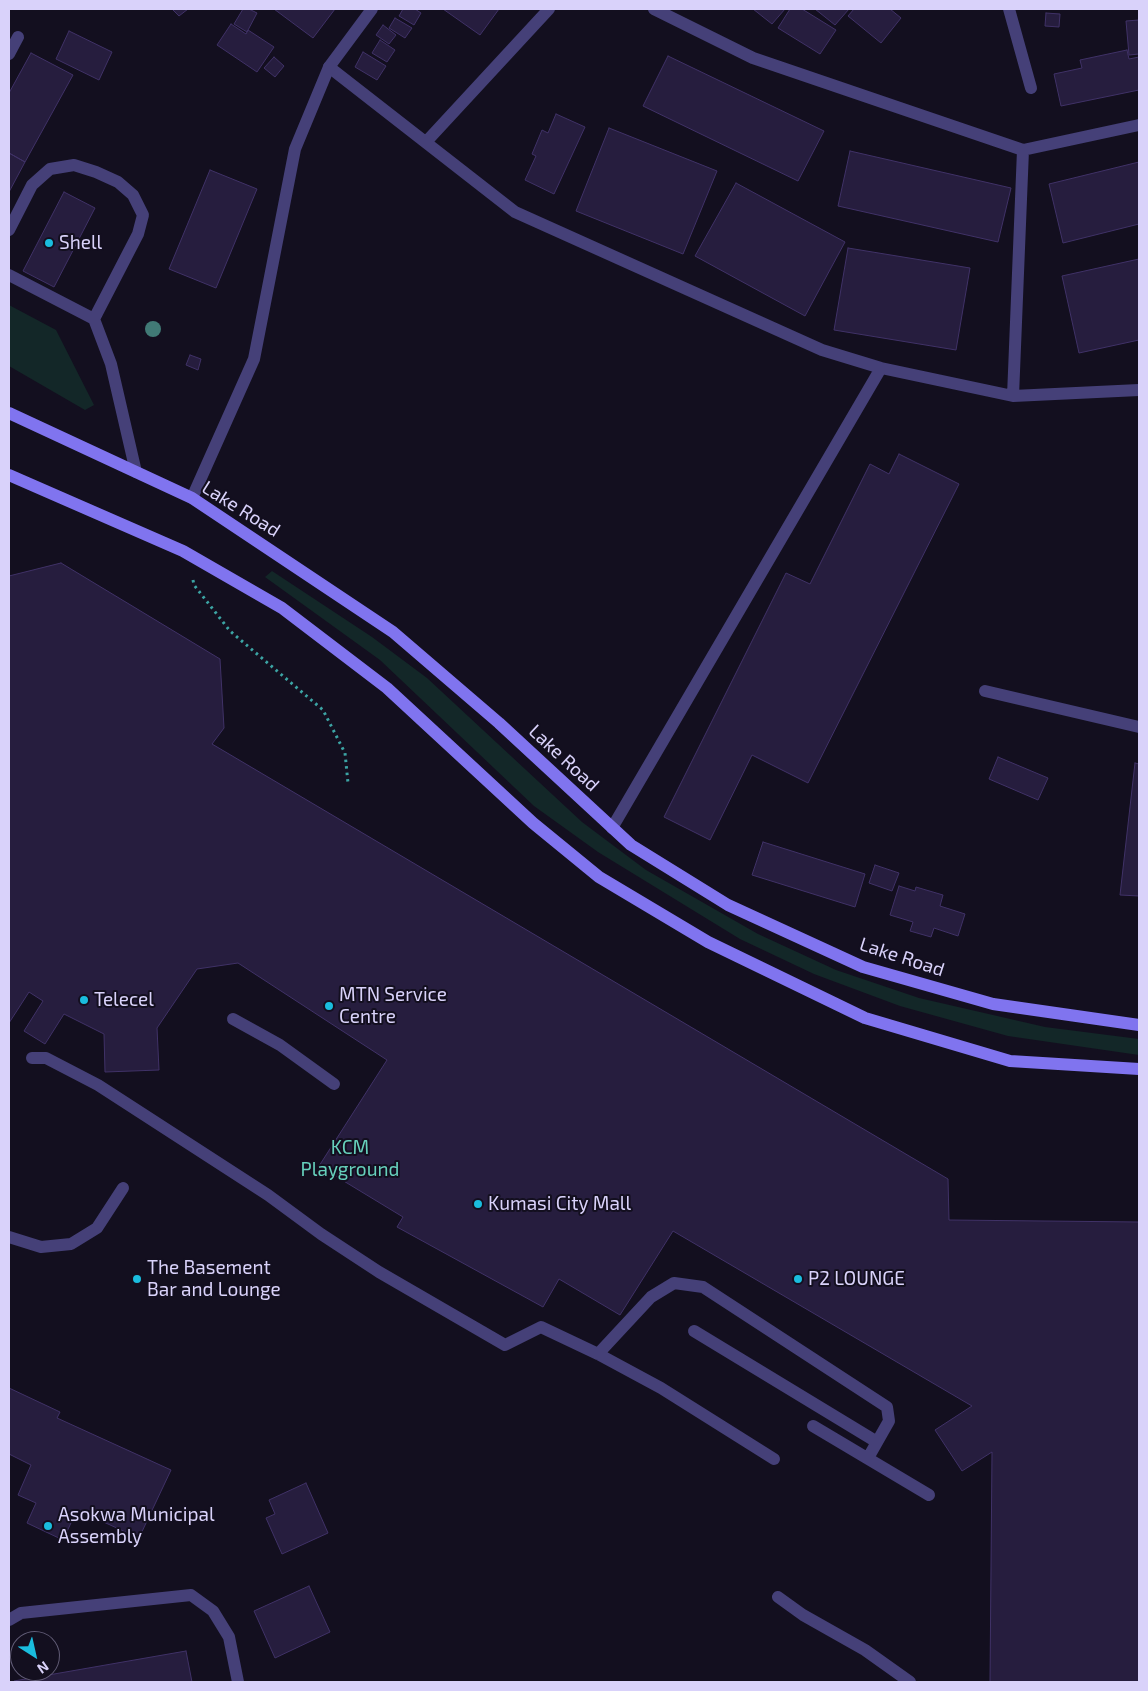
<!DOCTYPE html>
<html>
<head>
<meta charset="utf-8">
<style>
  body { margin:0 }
  #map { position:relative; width:1148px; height:1691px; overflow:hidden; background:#130f1f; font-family:"Exo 2",sans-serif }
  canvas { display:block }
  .frame { position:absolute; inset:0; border:10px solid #d9d2fa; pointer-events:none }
  .north { position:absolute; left:10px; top:1631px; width:50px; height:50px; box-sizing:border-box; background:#130f1f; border:1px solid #625d77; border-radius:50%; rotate:145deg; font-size:14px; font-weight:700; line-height:20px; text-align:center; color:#d9d2fa }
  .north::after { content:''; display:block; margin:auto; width:18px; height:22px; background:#1abdde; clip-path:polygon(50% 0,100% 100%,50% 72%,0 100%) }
</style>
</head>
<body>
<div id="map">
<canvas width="1148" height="1691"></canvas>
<div class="frame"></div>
<div class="north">N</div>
</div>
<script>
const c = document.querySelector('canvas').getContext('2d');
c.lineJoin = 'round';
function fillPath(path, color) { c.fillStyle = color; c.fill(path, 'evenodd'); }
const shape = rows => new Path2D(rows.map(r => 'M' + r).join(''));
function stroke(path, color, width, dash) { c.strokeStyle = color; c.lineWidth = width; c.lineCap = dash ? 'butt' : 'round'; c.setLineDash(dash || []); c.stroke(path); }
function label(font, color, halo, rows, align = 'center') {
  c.font = font + ' "Exo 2",sans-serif'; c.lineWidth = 4; c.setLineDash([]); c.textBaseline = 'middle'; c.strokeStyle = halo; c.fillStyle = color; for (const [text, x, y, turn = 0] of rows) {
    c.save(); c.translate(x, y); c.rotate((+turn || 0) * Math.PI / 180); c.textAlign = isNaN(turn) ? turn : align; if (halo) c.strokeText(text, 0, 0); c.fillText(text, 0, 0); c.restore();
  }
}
fillPath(shape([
  [9,305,56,330,94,405,85,410,9,366],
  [272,571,372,637,427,678,582,822,646,870,758,934,836,970,919,998,1045,1027,1139,1039,1139,1055,1008,1036,900,1006,814,974,740,939,598,852,534,806,380,660,265,577]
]), '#132728');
const building = shape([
  [172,9,188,9,179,16,172,9],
  [243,9,249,9,257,13,247,32,234,24,243,9],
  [274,9,335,9,313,38,274,9],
  [403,9,415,9,421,13,414,25,399,16,403,9],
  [443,9,499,9,480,35,443,9],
  [753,9,785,9,772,24,753,9],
  [790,9,802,9,836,30,820,54,778,28,790,9],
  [815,9,849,9,835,25,815,9],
  [854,9,890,9,901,18,881,43,848,16,854,9],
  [1046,13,1060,14,1059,27,1045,26,1046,13],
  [395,18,412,28,405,38,389,28,395,18],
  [1139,20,1139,54,1129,55,1126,21,1139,20],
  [231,24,246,34,248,30,274,47,257,72,217,45,231,24],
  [383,25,396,35,389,44,376,35,383,25],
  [69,31,112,52,99,80,56,59,69,31],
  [380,40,395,50,387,62,372,53,380,40],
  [1127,50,1129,59,1139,57,1139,90,1061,106,1054,74,1082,68,1080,60,1127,50],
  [363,52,386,66,377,80,355,67,363,52],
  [31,53,73,75,25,162,9,153,9,93,31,53],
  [668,56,824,131,798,181,643,106,668,56],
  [274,57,284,66,275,77,264,68,274,57],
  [556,114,585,127,554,194,525,180,536,156,532,154,542,130,548,133,556,114],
  [609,128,717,171,683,254,576,211,609,128],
  [850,151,1011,188,998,242,838,206,850,151],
  [9,153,25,162,9,192,9,153],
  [1139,162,1139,224,1063,243,1049,184,1139,162],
  [210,170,257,189,216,288,169,269,210,170],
  [736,183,845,242,805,316,695,256,736,183],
  [64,192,95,208,54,287,23,271,64,192],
  [848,248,970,268,956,350,834,330,848,248],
  [1139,259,1139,340,1079,353,1062,276,1139,259],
  [190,355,201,359,198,370,186,365,190,355],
  [899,454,959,484,808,783,752,755,710,840,664,817,786,573,810,584,870,464,889,474,899,454],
  [61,563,220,659,224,728,212,744,948,1179,949,1220,1139,1222,1139,1682,990,1682,992,1452,962,1471,935,1430,972,1406,673,1231,620,1315,559,1279,543,1307,397,1227,403,1217,319,1166,387,1060,238,963,197,969,157,1028,159,1070,105,1072,104,1034,64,1014,45,1044,24,1031,43,1001,29,992,9,1023,9,576,61,563],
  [998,757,1048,778,1038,800,989,779,998,757],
  [1135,763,1139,764,1139,896,1120,895,1135,763],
  [763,842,865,874,855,907,752,875,763,842],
  [875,865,899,873,892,891,869,883,875,865],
  [899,886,915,891,916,887,943,895,940,906,965,914,958,936,934,928,931,937,910,931,913,922,890,915,899,886],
  [9,1388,60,1412,57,1418,171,1470,139,1538,77,1510,63,1540,27,1523,36,1503,18,1495,31,1465,9,1454,9,1388],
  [306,1483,328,1533,282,1554,266,1518,275,1514,269,1500,306,1483],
  [309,1586,330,1632,275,1658,254,1611,309,1586],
  [186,1651,192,1682,14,1682,14,1681,186,1651]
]);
fillPath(building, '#261d3e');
stroke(building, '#403267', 1);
stroke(shape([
  [193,580,194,585,230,631,323,710,345,753,348,783]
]), '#3ca4a4', 3, [2.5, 4]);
stroke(shape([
  [654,9,753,58,1023,150,1139,125],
  [9,54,18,37],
  [329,67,515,212,822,350,881,368,1013,396,1139,390],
  [426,142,549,9],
  [9,230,32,185,50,169,74,165,96,172,118,182,133,195,143,215,138,234,94,319],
  [9,275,94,319,111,364,136,472],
  [1013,396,1023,150],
  [985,691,1139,727],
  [612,828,881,368],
  [233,1019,280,1045,334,1084],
  [32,1058,46,1058,98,1085,268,1195,321,1234,379,1272,505,1345,541,1327,598,1354,661,1388,774,1459],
  [9,1237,41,1247,71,1244,97,1228,123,1188],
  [694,1331,877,1442],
  [598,1354,651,1297,674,1283,703,1287,887,1407,889,1421,868,1458],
  [813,1426,929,1495],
  [778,1597,803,1615,865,1650,910,1682],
  [9,1620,21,1613,191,1595,213,1611,229,1637,238,1682]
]), '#454078', 12);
stroke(shape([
  [1009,9,1031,88],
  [192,498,254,359,295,149,329,67,372,9]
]), '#454078', 12);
stroke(shape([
  [9,413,192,498,393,632,499,723,631,845,728,905,863,967,993,1004,1139,1025],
  [9,475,183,551,282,608,387,688,533,823,599,877,708,942,865,1018,1010,1061,1139,1069]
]), '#8074ef', 12);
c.fillStyle = '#417a76';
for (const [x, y] of [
  [153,329]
]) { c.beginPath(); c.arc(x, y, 8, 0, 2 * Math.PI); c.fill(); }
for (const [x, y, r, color] of [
  [49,243,5,"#1abdde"],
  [84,1000,5,"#1abdde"],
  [329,1006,5,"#1abdde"],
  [478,1204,5,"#1abdde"],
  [137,1279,5,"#1abdde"],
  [798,1279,5,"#1abdde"],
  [48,1526,5,"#1abdde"]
]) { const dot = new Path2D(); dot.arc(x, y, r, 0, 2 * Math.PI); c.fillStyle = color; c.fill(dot); stroke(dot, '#130f1f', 2); }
label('19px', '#d9d2fa', '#130f1f', [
  ["Shell",59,243],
  ["MTN Service",339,995],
  ["Centre",339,1017],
  ["Telecel",94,1000],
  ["Kumasi City Mall",488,1204],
  ["The Basement",147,1268],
  ["Bar and Lounge",147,1290],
  ["P2 LOUNGE",808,1279],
  ["Asokwa Municipal",58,1515],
  ["Assembly",58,1537]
], 'left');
label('19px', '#d9d2fa', '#130f1f', [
  ["Lake Road",241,509,32],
  ["Lake Road",564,758,43],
  ["Lake Road",902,957,18]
]);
label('19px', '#67d1bd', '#130f1f', [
  ["KCM",350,1148],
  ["Playground",350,1170]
]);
</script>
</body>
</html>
